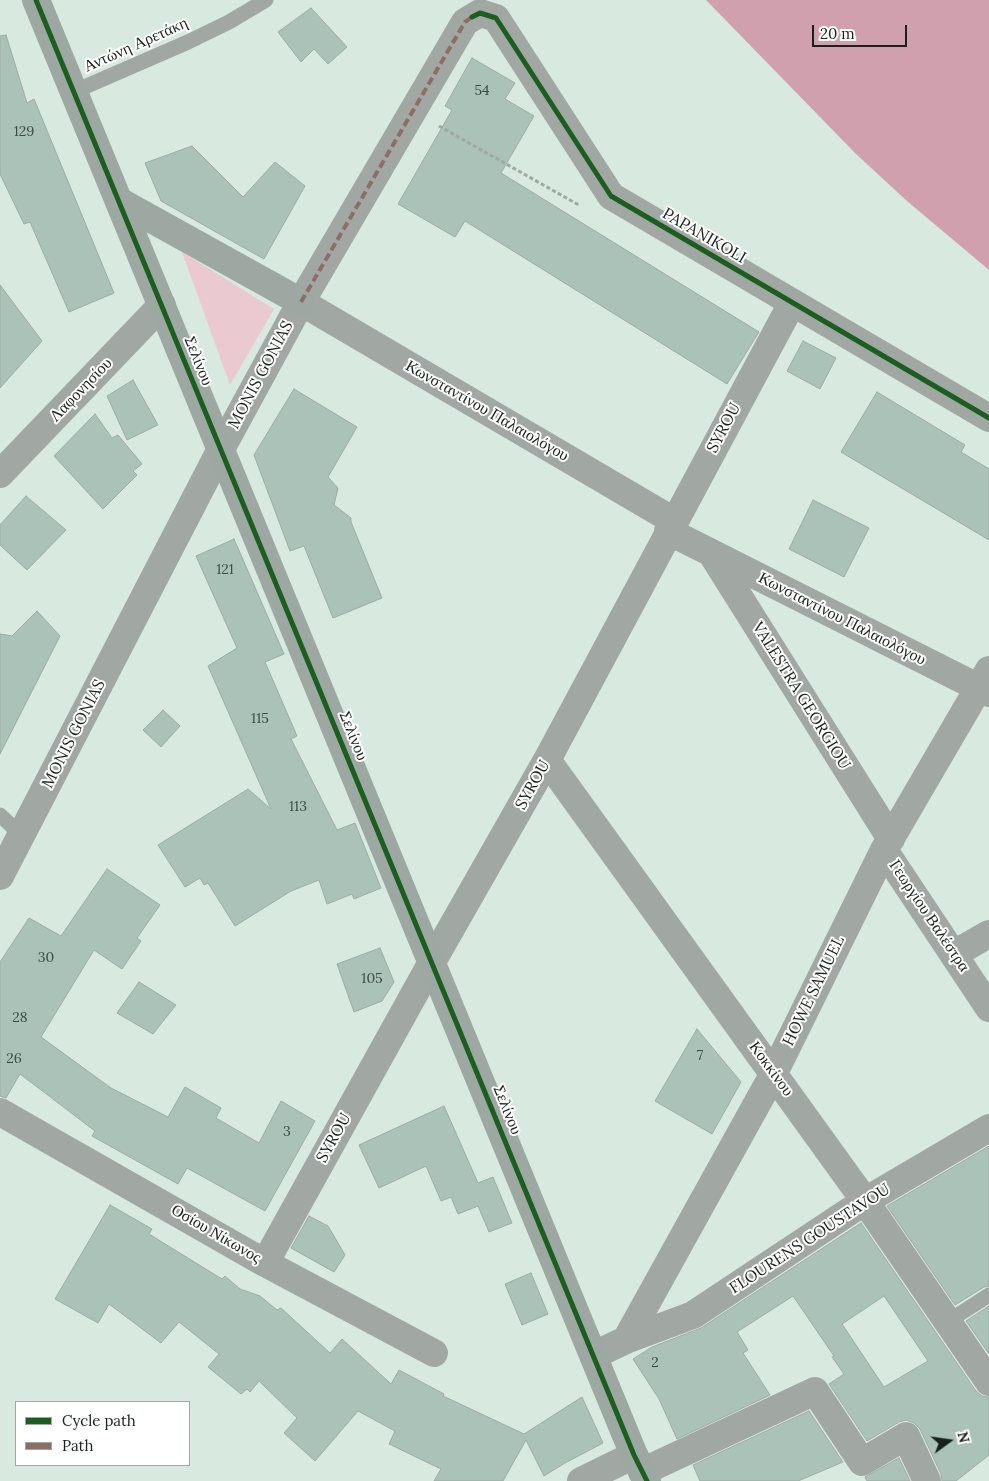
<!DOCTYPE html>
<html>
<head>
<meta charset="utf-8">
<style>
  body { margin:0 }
  #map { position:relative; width:989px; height:1481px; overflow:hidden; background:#d8e9e0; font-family:Lora,serif }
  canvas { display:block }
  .legend { position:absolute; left:15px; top:1401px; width:175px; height:65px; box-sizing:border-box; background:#fff; border:1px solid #a2a7a4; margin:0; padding:6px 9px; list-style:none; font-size:15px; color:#17221c }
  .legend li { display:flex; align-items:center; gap:10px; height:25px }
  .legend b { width:25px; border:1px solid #a2a7a4 }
  .north { position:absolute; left:924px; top:1416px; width:50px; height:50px; -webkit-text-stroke:4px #fff; paint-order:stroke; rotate:76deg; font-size:14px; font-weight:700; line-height:20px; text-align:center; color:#17221c }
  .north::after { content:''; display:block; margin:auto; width:18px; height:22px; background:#17221c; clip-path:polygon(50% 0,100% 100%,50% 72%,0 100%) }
  .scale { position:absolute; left:812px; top:25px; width:95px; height:22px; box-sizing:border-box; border:2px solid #17221c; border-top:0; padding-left:6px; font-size:15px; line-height:18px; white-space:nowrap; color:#17221c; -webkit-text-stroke:4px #fff; paint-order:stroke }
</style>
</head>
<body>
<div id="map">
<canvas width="989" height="1481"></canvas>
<ul class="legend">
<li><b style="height:6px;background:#1b5e20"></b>Cycle path</li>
<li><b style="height:6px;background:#8d6e63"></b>Path</li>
</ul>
<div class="north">N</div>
<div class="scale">20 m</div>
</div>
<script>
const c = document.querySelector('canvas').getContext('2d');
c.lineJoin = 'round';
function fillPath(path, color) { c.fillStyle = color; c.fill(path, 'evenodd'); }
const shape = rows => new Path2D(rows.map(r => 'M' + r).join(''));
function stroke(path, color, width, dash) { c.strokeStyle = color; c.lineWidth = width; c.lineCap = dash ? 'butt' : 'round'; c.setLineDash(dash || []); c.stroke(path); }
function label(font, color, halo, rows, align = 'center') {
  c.font = font + ' Lora,serif'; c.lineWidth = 4; c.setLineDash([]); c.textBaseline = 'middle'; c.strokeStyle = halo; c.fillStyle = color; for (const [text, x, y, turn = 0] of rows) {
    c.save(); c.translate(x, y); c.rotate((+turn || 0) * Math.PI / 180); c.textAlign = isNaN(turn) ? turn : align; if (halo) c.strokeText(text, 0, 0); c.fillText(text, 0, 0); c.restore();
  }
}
fillPath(shape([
  [182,252,274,309,230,385]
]), '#ebc9d1');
fillPath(shape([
  [706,0,989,0,989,270,907,201,855,153]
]), '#d1a0ae');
const building = shape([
  [311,8,347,47,328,64,314,49,301,62,278,32,311,8],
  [6,35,27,103,34,99,114,293,69,312,30,222,24,224,0,174,0,36,6,35],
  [472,58,515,83,505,99,534,116,501,173,759,332,727,384,465,221,455,237,398,204,452,110,445,106,472,58],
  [192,146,243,197,275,162,305,186,264,259,161,201,145,163,192,146],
  [0,285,42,341,0,388,0,285],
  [803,341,836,358,820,389,787,371,803,341],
  [133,380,158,425,127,440,107,396,133,380],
  [294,389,357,427,328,477,338,488,334,505,351,518,351,522,382,598,333,618,304,546,290,551,254,455,294,389],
  [877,392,965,445,961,452,989,469,989,540,841,452,877,392],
  [95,414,112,438,118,435,142,464,133,471,137,475,103,509,54,456,95,414],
  [26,496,66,530,27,570,0,545,0,525,26,496],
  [813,500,869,528,844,577,789,549,813,500],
  [234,539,284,654,265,662,297,736,291,739,337,830,355,823,381,888,354,899,352,894,327,904,319,880,291,891,235,926,208,883,204,885,200,878,185,887,158,845,248,789,271,809,208,666,237,648,196,556,234,539],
  [37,611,60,636,0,754,0,634,12,636,37,611],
  [163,710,180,726,161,747,143,730,163,710],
  [107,869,160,905,137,938,141,941,122,969,94,950,41,1037,111,1088,168,1117,185,1087,221,1108,216,1118,259,1143,281,1101,315,1121,265,1211,187,1168,178,1184,92,1136,95,1131,20,1074,6,1098,0,1096,0,962,29,918,61,936,107,869],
  [380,948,394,982,382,1001,354,1012,337,964,380,948],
  [139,982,176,1005,153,1034,117,1013,139,982],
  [697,1029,741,1082,712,1134,655,1101,697,1029],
  [444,1106,478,1183,493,1177,512,1223,489,1232,478,1206,458,1214,451,1197,441,1201,426,1166,379,1188,359,1145,444,1106],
  [989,1146,989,1286,984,1287,955,1305,887,1206,989,1146],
  [110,1205,152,1229,149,1234,222,1279,225,1276,240,1289,260,1296,277,1310,281,1308,330,1353,342,1339,391,1384,399,1370,444,1394,443,1396,524,1434,582,1397,603,1443,565,1463,544,1476,526,1440,503,1481,434,1481,441,1469,389,1444,395,1431,358,1411,315,1461,284,1433,297,1418,259,1381,250,1392,247,1389,241,1394,208,1367,219,1354,179,1322,161,1343,109,1304,98,1323,55,1299,110,1205],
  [309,1216,328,1226,345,1255,334,1272,291,1248,309,1216],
  [861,1223,976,1391,982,1396,989,1397,989,1455,956,1481,942,1481,941,1474,920,1429,914,1423,906,1420,899,1422,867,1441,829,1384,844,1374,832,1357,834,1356,793,1296,737,1332,748,1350,743,1353,770,1395,677,1439,659,1399,633,1359,652,1347,701,1328,861,1223],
  [884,1296,928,1361,884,1387,842,1324,884,1296],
  [531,1273,548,1314,522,1325,505,1284,531,1273],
  [989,1306,989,1354,966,1321,989,1306],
  [809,1411,843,1462,798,1481,700,1481,693,1465,809,1411],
  [899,1458,910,1481,867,1481,865,1477,899,1458]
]);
fillPath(building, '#aac2b7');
stroke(building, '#9daba4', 1);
stroke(shape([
  [439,126,577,204,580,204]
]), '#9fa8a3', 3, [4, 2.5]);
stroke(shape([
  [73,92,188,42,229,22,266,0],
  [0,815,21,835],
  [947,1322,989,1295]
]), '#a1a8a4', 15);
stroke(shape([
  [301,302,674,521],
  [0,474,162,305],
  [668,531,989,693],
  [712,554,891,839],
  [547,760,865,1201,989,1382],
  [884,850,989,1008],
  [0,876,221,449,301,302,465,22,480,13,496,18,611,196,989,418],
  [954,954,989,934],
  [0,1112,265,1263,434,1353],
  [265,1263,432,962,547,760,792,303],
  [626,1340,774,1073,884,850,989,670],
  [594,1355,626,1340,693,1315,865,1201,989,1128],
  [642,1472,815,1391,862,1462,906,1436,927,1481],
  [581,1481,634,1455]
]), '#a1a8a4', 28);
stroke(shape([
  [36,0,634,1455,647,1481],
  [119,201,301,302]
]), '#9ea8a3', 28);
stroke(shape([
  [301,302,465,22,475,15]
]), '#8d6e63', 4, [8, 4]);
stroke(shape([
  [36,0,634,1455,647,1481],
  [472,17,480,13,496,18,611,196,989,418]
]), '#1b5e20', 5);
label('14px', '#3c4a43', null, [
  ["54",482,91],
  ["129",24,132],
  ["121",225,570],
  ["115",260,719],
  ["113",298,807],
  ["30",46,958],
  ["105",372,979],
  ["28",20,1018],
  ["7",700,1056],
  ["26",14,1059],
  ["3",287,1132],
  ["2",655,1363]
]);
label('16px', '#17221c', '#fff', [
  ["Αντώνη Αρετάκη",136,45,-24],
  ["PAPANIKOLI",704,236,30],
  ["Σελίνου",198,361,68],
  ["MONIS GONIAS",261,375,-62],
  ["Λαφονησίου",81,390,-46],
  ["Κωνσταντίνου Παλαιολόγου",487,411,30],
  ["SYROU",724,428,-62],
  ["Κωνσταντίνου Παλαιολόγου",842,619,27],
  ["VALESTRA GEORGIOU",801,696,58],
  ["MONIS GONIAS",74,734,-63],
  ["Σελίνου",353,736,68],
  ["SYROU",533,785,-61],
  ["Γεωργίου Βαλέστρα",929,916,56],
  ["HOWE SAMUEL",814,991,-64],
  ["Κοκκίνου",771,1069,54],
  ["Σελίνου",507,1110,68],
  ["SYROU",334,1138,-61],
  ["Οσίου Νίκωνος",216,1234,30],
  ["FLOURENS GOUSTAVOU",810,1239,-33]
]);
</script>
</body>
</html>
